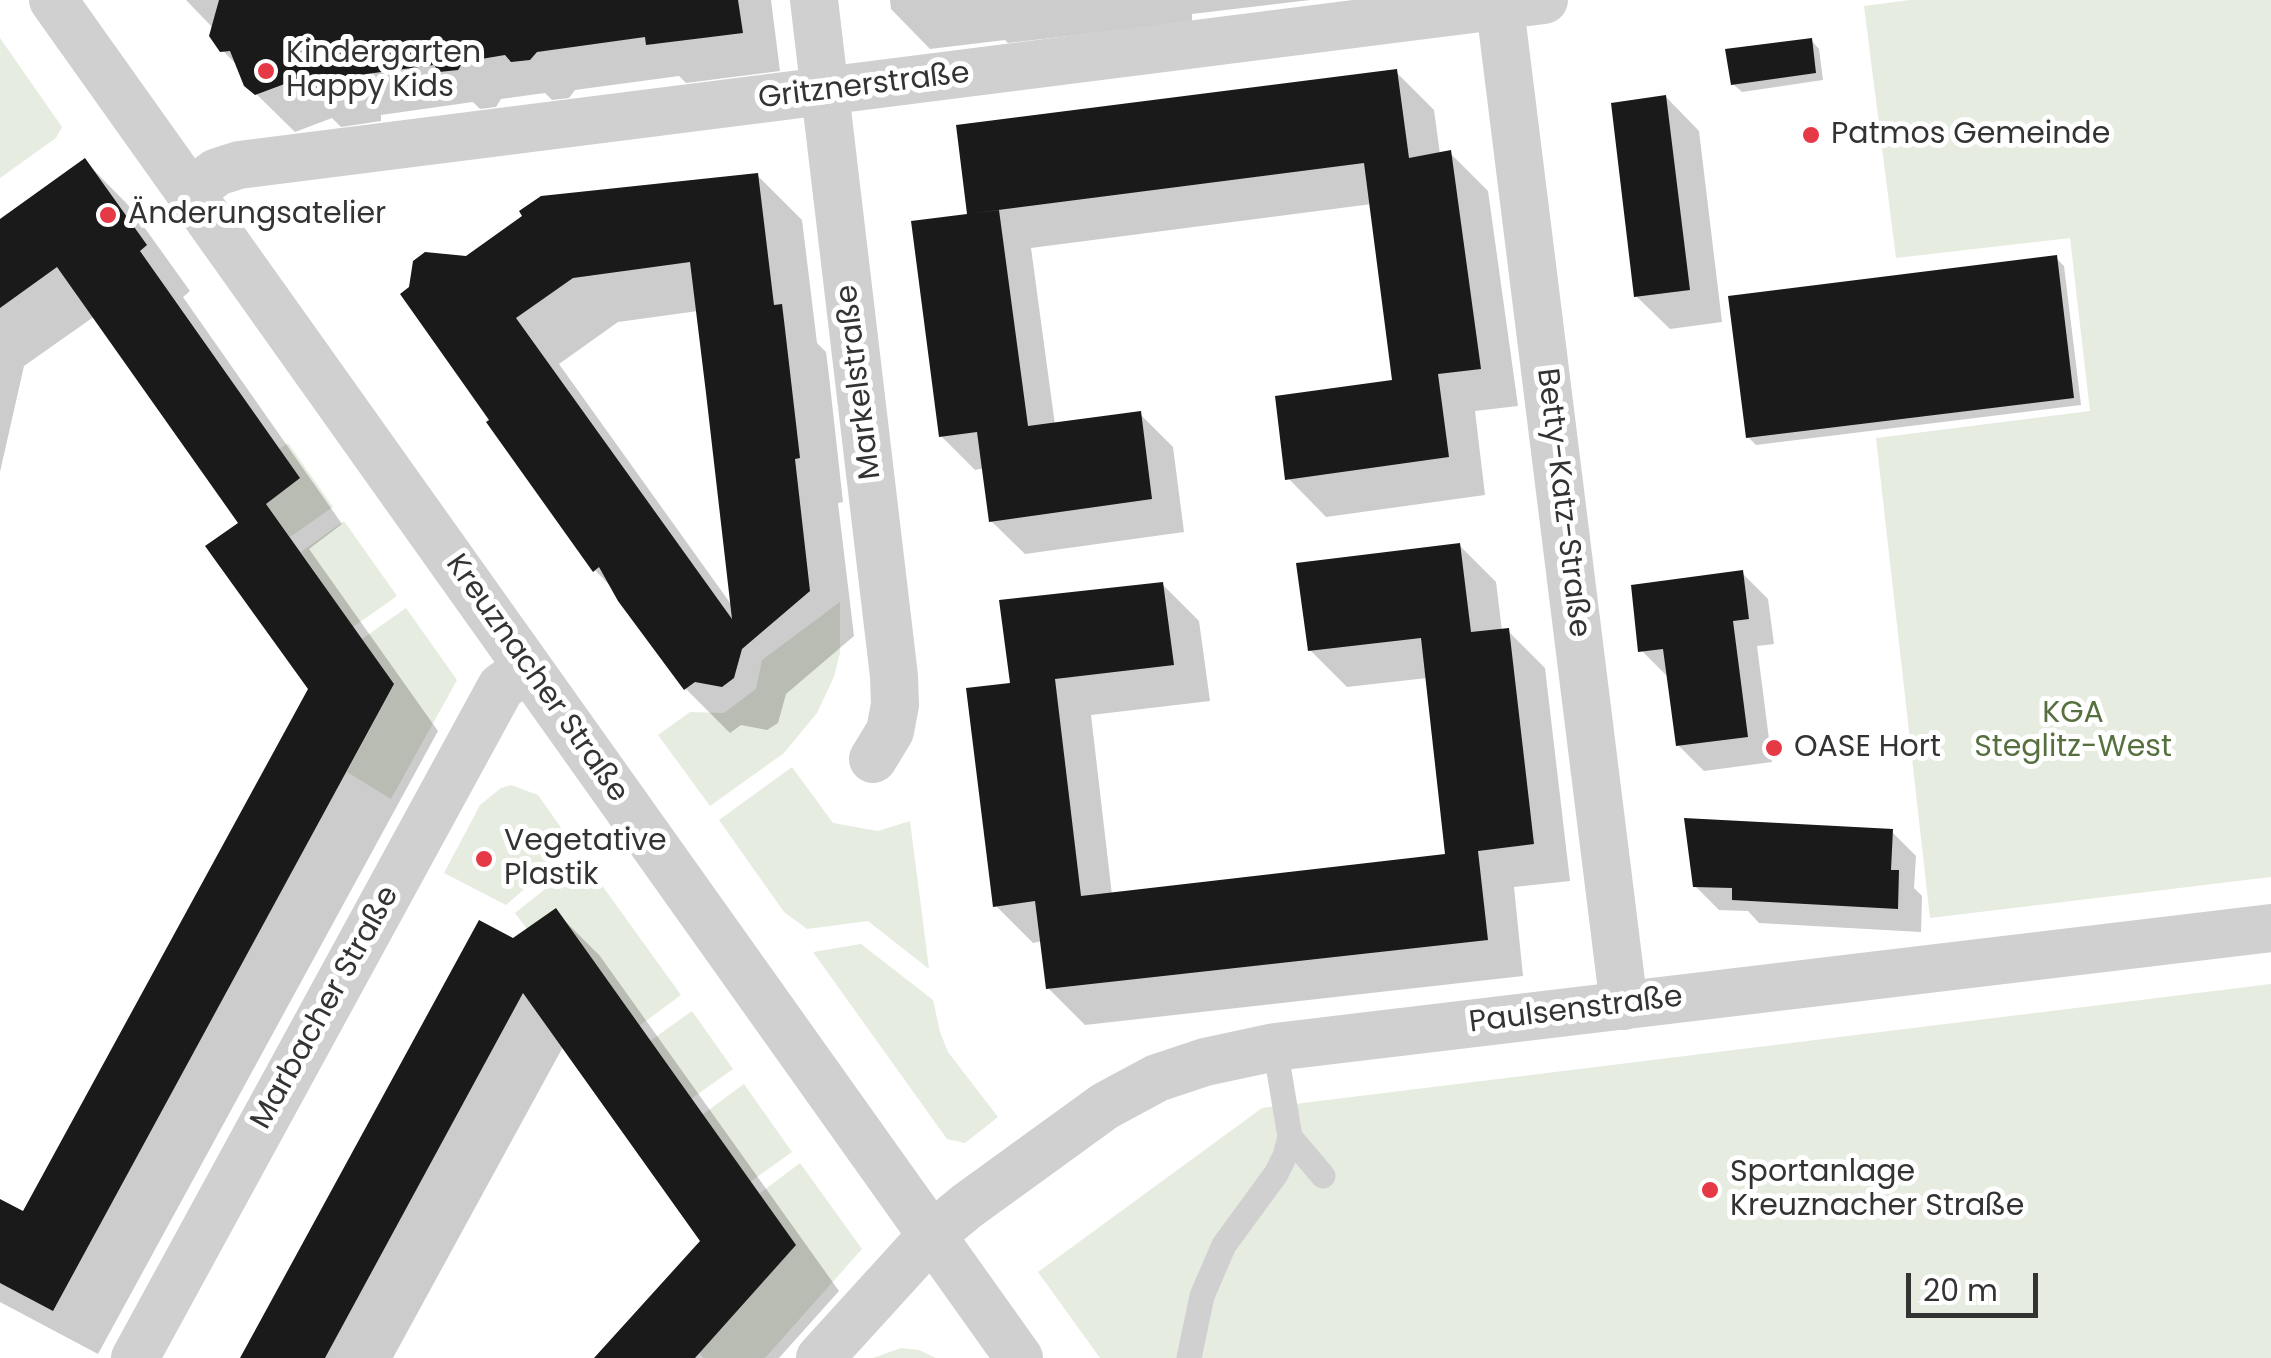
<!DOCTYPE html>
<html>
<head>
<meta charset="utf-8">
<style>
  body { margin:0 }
  #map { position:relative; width:2271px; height:1358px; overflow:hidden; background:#fff; font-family:Poppins,sans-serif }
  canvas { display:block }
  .scale { position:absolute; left:1906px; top:1273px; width:132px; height:45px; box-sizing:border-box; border:5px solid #333; border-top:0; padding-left:12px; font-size:30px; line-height:35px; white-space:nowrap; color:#333; -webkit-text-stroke:8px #fff; paint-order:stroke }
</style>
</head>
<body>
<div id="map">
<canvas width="2271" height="1358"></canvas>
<div class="scale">20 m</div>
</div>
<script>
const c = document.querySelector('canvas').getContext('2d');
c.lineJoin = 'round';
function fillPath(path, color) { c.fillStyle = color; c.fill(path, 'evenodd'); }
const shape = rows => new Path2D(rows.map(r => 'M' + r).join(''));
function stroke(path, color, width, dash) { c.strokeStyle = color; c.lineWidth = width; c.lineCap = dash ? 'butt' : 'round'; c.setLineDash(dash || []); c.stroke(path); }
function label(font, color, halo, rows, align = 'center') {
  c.font = font + ' Poppins,sans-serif'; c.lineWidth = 10; c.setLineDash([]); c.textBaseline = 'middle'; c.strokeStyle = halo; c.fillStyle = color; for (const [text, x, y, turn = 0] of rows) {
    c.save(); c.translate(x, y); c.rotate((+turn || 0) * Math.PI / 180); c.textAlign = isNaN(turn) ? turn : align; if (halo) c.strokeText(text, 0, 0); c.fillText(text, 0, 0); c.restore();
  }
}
fillPath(shape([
  [1910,0,2271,0,2271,877,1930,918,1876,438,2090,411,2070,238,1896,258,1864,6],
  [0,38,62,127,56,138,0,178],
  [288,443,333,507,290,537,266,504,279,449],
  [344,521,397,596,353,627,301,552],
  [840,602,840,653,834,677,817,713,784,753,710,806,658,735,690,712,724,713,756,689,762,660],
  [406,608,457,680,391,799,347,772,394,685,362,639],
  [792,767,833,823,878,831,910,821,929,969,868,921,807,929,784,912,719,820],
  [511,785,538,795,574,846,506,905,444,873,480,805,501,788],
  [583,859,681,995,639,1026,556,909,527,929,515,913],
  [861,944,933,1000,940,1032,948,1052,998,1117,965,1143,947,1139,813,952],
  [2271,984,2271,1358,1100,1358,1038,1272,1262,1108],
  [692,1011,733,1069,691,1099,650,1041],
  [744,1084,792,1152,750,1182,702,1115],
  [800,1163,862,1249,765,1358,704,1358,699,1353,759,1194],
  [901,1348,919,1350,936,1358,873,1358]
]), '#e6ecdf');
fillPath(shape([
  [186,0,771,0,780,71,686,83,679,76,575,90,569,98,552,100,545,93,501,99,496,107,480,109,473,102,381,115,381,121,341,127,332,118,295,132,246,84,239,67,222,50,214,29],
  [890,0,1310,0,1192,14,1192,22,1008,43,1005,40,930,49,891,9],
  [1811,40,1819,49,1823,80,1742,92,1733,84],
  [1396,72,1434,110,1440,154,1450,153,1488,191,1518,406,1475,411,1485,495,1326,517,1288,478,1395,382,1372,204,1031,248,1055,425,1140,414,1173,447,1184,532,1025,554,991,521,985,468,975,470,941,436,970,216,959,128],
  [1666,97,1699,131,1722,322,1670,329,1636,296],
  [85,161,129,206,190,291,183,297,342,524,309,549,438,731,98,1354,0,1302,0,1202,24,1214,311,689,241,524,95,316,24,366,0,472,0,221],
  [757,175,802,220,817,343,826,352,829,376,843,502,838,503,854,636,786,694,778,723,767,730,741,725,730,733,685,688,614,590,595,570,492,420,466,258],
  [698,311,733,607,559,364,618,322],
  [2056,258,2064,266,2081,405,1756,445,1748,437],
  [1459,545,1496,582,1502,631,1508,631,1545,668,1570,881,1514,887,1523,976,1085,1025,1048,988,1043,941,1033,943,996,906,1012,686,1162,584,1199,621,1210,701,1091,715,1112,895,1447,857,1427,678,1347,687,1310,650],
  [1742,573,1768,599,1774,644,1757,646,1772,762,1704,771,1678,745,1667,676,1641,650],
  [1892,832,1916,856,1914,888,1922,896,1921,932,1759,923,1748,911,1719,910,1695,886],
  [555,911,600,956,839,1291,779,1358,598,1358,703,1241,564,1045,393,1358,243,1358,513,941]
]), '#0003');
fillPath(shape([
  [219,0,738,0,743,33,646,45,645,37,537,52,530,60,511,62,505,55,463,62,458,70,439,72,434,65,344,77,344,83,300,90,298,79,255,95,244,86,230,51,220,52,209,36],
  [1812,38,1816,73,1731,85,1725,49],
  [1397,69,1409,158,1451,150,1481,369,1438,374,1449,457,1285,480,1275,396,1392,380,1364,163,967,214,956,125],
  [1666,95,1690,290,1634,297,1611,103],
  [85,158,147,245,140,251,300,478,266,504,394,684,53,1311,0,1283,0,1199,23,1211,308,689,205,546,238,523,57,267,0,308,0,219],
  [758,173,774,305,782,304,785,329,800,458,795,459,810,591,742,649,734,678,722,687,695,682,684,690,618,601,599,567,593,572,486,422,489,420,400,294,409,287,413,261,425,252,466,256,522,216,519,211,541,196],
  [690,262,706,393,732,619,516,318,573,278],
  [999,210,1028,426,1141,411,1152,499,989,522,977,432,939,437,911,221],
  [2057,255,2074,398,1746,438,1728,296],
  [1460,543,1471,632,1509,628,1534,844,1478,851,1488,940,1046,989,1035,901,993,907,966,688,1010,683,999,600,1163,582,1174,665,1055,679,1081,896,1445,854,1421,638,1308,651,1296,563],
  [1743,570,1749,619,1733,621,1748,737,1676,746,1663,649,1638,652,1631,585],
  [1684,818,1893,829,1891,870,1899,870,1898,909,1732,900,1732,888,1693,887],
  [556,908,796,1245,695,1358,594,1358,700,1241,523,993,325,1358,240,1358,479,920,513,938]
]), '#1a1a1a');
stroke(shape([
  [1290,1137,1323,1176],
  [1189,1358,1202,1296,1224,1245,1276,1174,1285,1156,1290,1137,1275,1047]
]), '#d0d0d0', 25);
stroke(shape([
  [53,0,1019,1358],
  [814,0,894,676,895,705,890,731,873,759],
  [1499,0,1624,1006],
  [191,191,217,172,239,165,1544,0],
  [135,1358,501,687,527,668],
  [820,1358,932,1235,967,1206,1105,1106,1157,1078,1205,1062,1275,1047,2271,928]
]), '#d0d0d0', 48);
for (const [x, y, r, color] of [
  [266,71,10,"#e63946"],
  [1811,135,10,"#e63946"],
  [108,215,10,"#e63946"],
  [1774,748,10,"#e63946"],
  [484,859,10,"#e63946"],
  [1710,1190,10,"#e63946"]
]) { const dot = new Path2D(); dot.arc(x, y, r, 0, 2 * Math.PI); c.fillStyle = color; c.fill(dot); stroke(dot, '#fff', 4); }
label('30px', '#333', '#fff', [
  ["Kindergarten",286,54],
  ["Happy Kids",286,88],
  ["Patmos Gemeinde",1831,135],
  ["Änderungsatelier",128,215],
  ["OASE Hort",1794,748],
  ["Vegetative",504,842],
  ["Plastik",504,876],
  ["Sportanlage",1730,1173],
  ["Kreuznacher Straße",1730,1207]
], 'left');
label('30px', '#333', '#fff', [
  ["Gritznerstraße",864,87,-7],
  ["Markelstraße",860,382,-97],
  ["Betty-Katz-Straße",1562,503,83],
  ["Kreuznacher Straße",536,679,55],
  ["Marbacher Straße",326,1008,-61],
  ["Paulsenstraße",1576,1011,-7]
]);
label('30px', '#56703f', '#fff', [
  ["KGA",2073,714],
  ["Steglitz-West",2073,748]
]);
</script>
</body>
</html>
